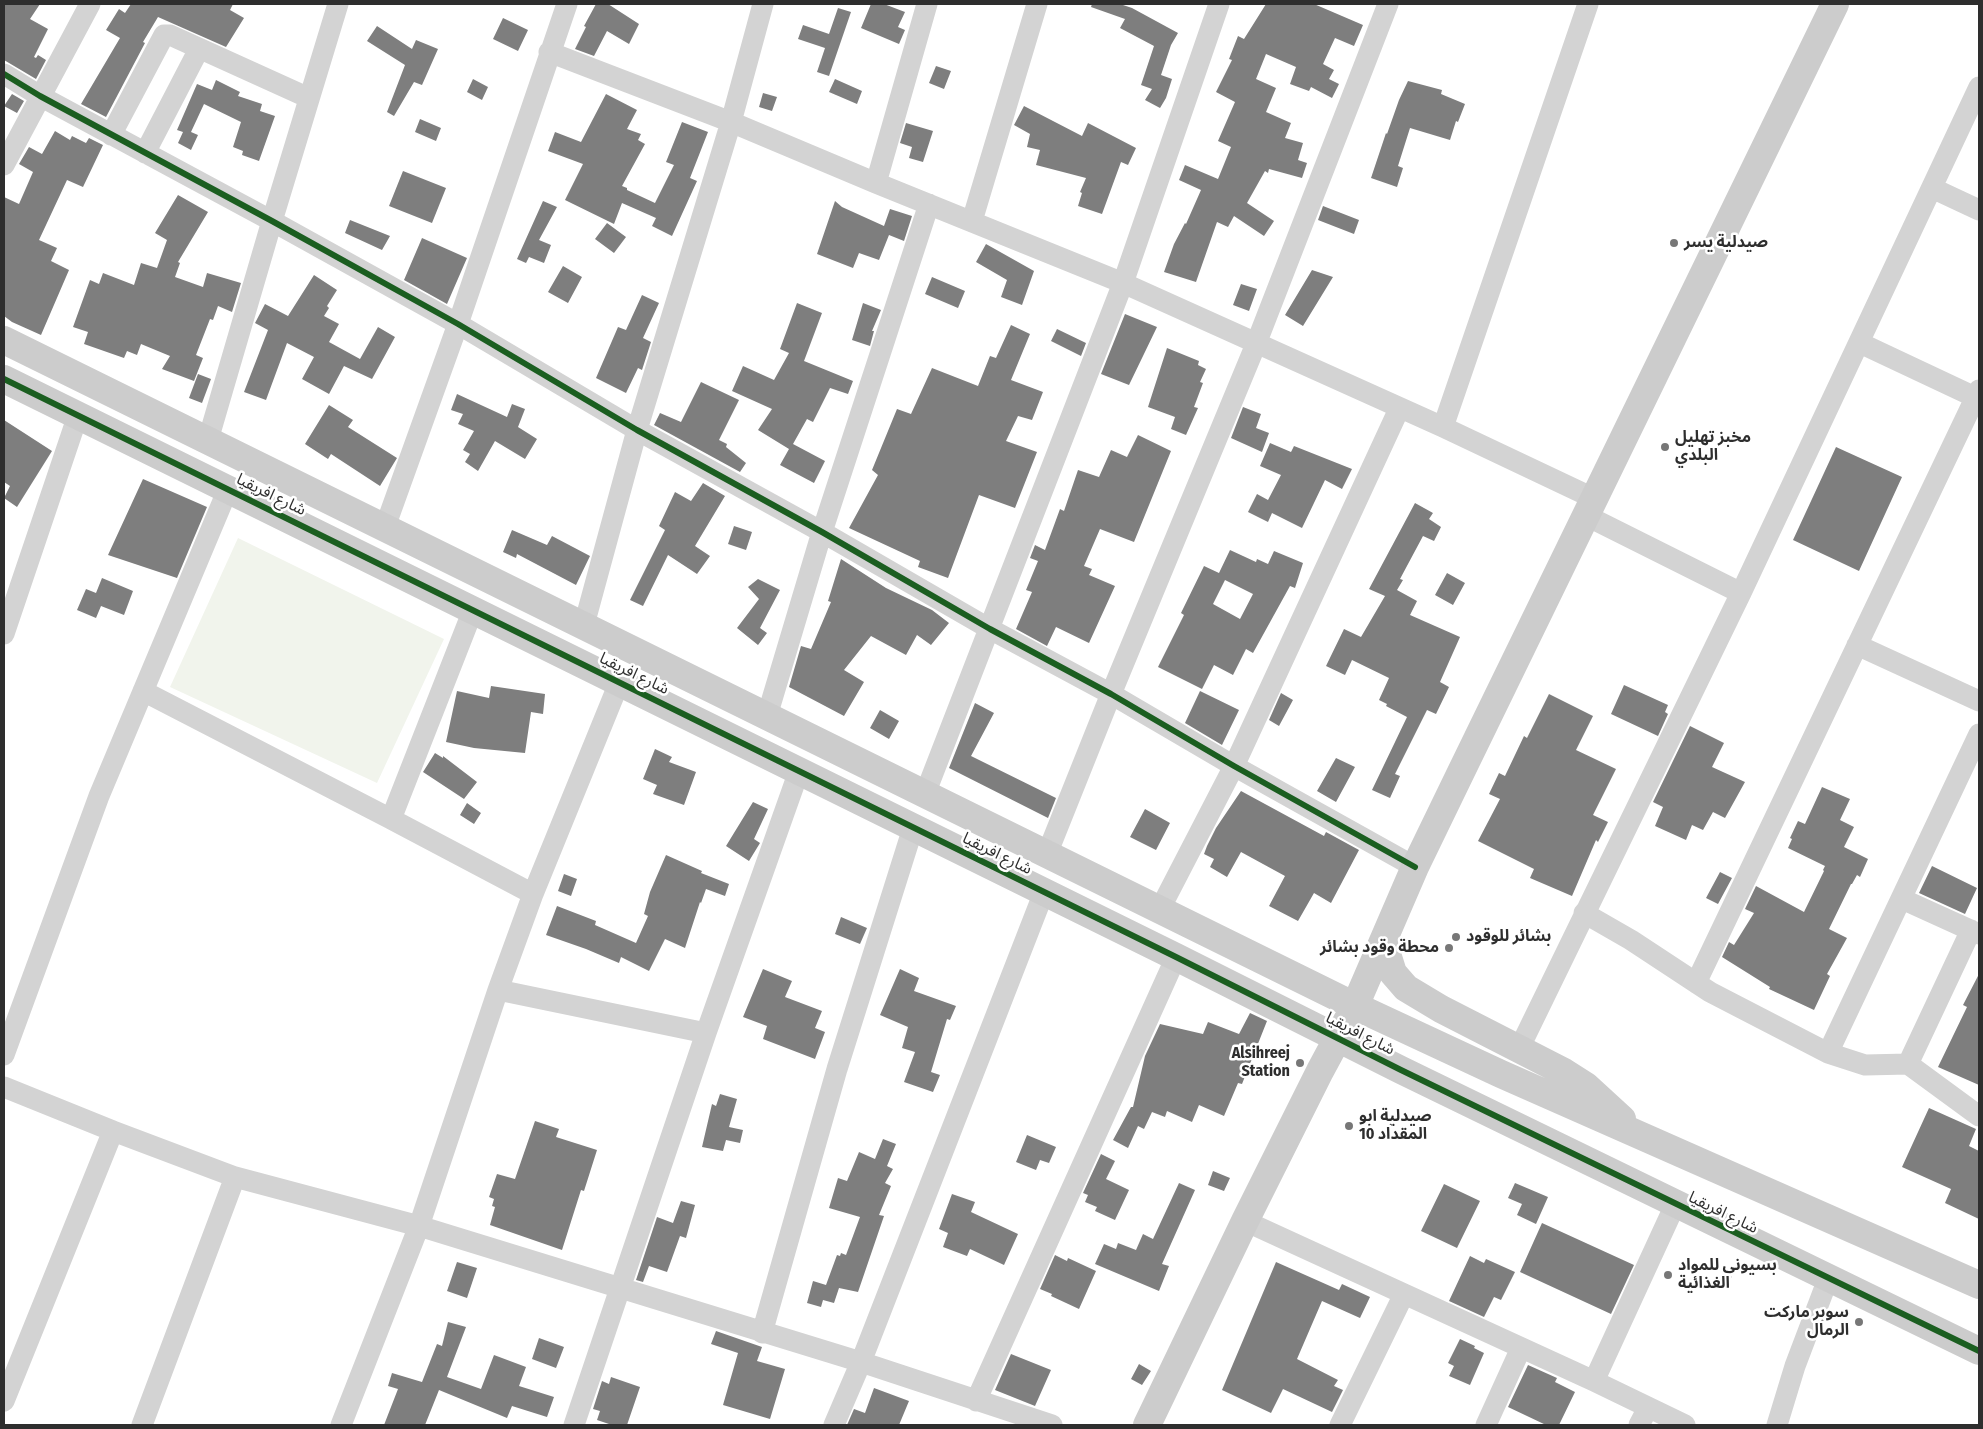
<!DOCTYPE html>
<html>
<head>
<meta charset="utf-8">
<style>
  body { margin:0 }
  #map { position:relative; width:1983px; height:1429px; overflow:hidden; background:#fff; font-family:"Fira Sans Condensed",sans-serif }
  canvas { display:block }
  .frame { position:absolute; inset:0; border:5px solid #2e2e2e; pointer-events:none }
</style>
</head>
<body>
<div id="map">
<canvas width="1983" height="1429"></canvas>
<div class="frame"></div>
</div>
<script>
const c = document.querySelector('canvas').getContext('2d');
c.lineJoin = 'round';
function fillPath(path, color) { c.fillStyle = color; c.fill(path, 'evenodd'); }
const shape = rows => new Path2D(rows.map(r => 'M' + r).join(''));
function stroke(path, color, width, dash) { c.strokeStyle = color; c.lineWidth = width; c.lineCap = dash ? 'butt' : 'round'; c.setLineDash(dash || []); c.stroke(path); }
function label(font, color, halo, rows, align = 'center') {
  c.font = font + ' "Fira Sans Condensed","Noto Sans Arabic",sans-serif'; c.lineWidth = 5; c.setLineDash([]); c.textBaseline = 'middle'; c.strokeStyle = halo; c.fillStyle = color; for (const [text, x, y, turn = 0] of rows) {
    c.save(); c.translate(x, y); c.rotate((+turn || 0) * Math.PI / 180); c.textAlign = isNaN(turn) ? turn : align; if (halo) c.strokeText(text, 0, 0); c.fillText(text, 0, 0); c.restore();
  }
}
fillPath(shape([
  [238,538,444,639,377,783,170,687]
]), '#f1f4ec');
fillPath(shape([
  [4,4,40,4,30,19,48,29,34,57,36,58,38,55,46,60,36,79,4,60],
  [131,4,233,4,230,10,244,18,226,47,158,17,143,42,145,43,106,117,81,104,120,38,106,30,119,9,125,13],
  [596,4,608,4,639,24,629,44,607,31,594,56,575,49,586,27,584,26],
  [871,4,884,4,905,12,898,27,905,30,899,44,861,28],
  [1092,4,1120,4,1132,8,1178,33,1171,45,1161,75,1172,79,1166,98,1160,108,1145,100,1152,89,1141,85,1154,46,1120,28,1125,19,1091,7],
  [1266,4,1314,4,1363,25,1354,46,1335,38,1323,64,1334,70,1329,79,1339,84,1332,98,1311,87,1309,91,1290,84,1296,67,1266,54,1256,79,1276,88,1266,112,1291,123,1285,138,1303,143,1298,160,1307,163,1302,178,1269,169,1268,173,1265,171,1247,203,1274,221,1264,236,1234,216,1228,227,1217,222,1196,282,1164,272,1174,244,1185,223,1186,224,1201,190,1179,180,1185,165,1218,179,1231,147,1218,141,1235,102,1216,92,1232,60,1229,59,1238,36,1244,39],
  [838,8,851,12,829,76,817,72,825,48,798,39,803,25,829,34],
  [503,18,528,30,518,51,493,39],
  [377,26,412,49,416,40,438,49,422,85,414,82,394,116,387,112,405,65,367,41],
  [936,66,951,71,944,89,929,83],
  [473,79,488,87,482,100,467,92],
  [835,79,862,91,857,104,829,92],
  [216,80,240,92,238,96,262,104,260,111,275,116,259,161,242,155,243,151,233,147,241,122,204,104,191,132,198,135,191,150,178,143,183,132,177,130,197,84,212,90],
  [1408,81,1442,90,1441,94,1465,104,1458,122,1456,121,1450,140,1410,128,1398,166,1403,168,1397,187,1371,178,1386,133,1387,134,1399,100],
  [763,93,777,97,772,111,759,107],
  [12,94,24,101,17,113,4,106],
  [606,94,637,110,627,129,641,134,638,140,645,144,622,186,627,188,627,190,655,203,674,165,666,162,682,122,708,132,690,178,697,181,672,236,652,226,656,218,622,203,614,224,565,200,583,164,548,151,555,132,581,142],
  [1024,106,1082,136,1088,123,1136,148,1128,165,1121,162,1102,214,1078,206,1082,193,1080,192,1086,178,1036,165,1040,150,1027,147,1030,134,1014,125],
  [420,119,441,128,436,141,415,132],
  [906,123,933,131,923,162,909,158,912,147,900,143],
  [55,131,70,140,72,136,86,143,89,138,103,145,83,187,67,180,39,240,57,248,51,261,69,270,41,335,12,322,4,316,4,197,19,204,33,172,19,164,29,147,42,154],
  [403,171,446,188,432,223,389,206],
  [178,195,208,212,178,262,180,263,175,277,203,287,207,273,241,283,232,312,218,306,213,320,210,319,196,355,203,358,194,381,162,369,170,356,141,344,137,355,127,351,124,358,84,344,88,332,73,327,90,280,99,284,103,273,134,285,141,263,157,268,167,240,155,233],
  [543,201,557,207,539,240,551,245,544,263,529,257,526,263,517,259],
  [835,201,842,207,884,226,890,209,912,216,904,241,889,235,879,260,859,253,853,268,817,254],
  [1323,206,1359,220,1354,234,1318,220],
  [350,220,390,236,382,250,345,233],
  [607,223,626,237,614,253,595,239],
  [422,238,467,258,447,304,404,280],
  [986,244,1034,271,1022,305,1001,297,1007,280,976,262],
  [563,266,582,277,568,303,548,292],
  [1312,270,1333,277,1303,326,1285,315],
  [314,275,337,290,327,306,329,308,324,316,339,324,329,342,360,359,378,327,395,337,372,379,344,366,329,394,302,379,314,357,287,343,266,400,244,392,268,330,255,323,265,304,288,316],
  [932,277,965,291,958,308,925,294],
  [1241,284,1257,289,1249,311,1233,305],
  [642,295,659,303,643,338,651,342,642,370,638,368,626,393,596,378,618,327,626,330],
  [797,303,822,313,804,361,853,381,848,394,830,388,813,422,807,419,793,444,825,461,814,483,780,465,789,449,758,430,772,409,732,391,743,366,774,380,789,353,780,349],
  [863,303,881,310,872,331,874,331,870,346,852,340],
  [1125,314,1157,327,1129,385,1101,374],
  [1011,325,1030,334,1011,380,1043,392,1032,420,1018,416,1006,441,1037,452,1015,508,979,495,948,578,918,567,920,561,849,528,878,475,872,470,897,409,911,414,932,368,978,386,990,356,996,358],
  [1057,329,1086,343,1081,356,1051,341],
  [1167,348,1199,361,1198,365,1206,369,1200,382,1203,383,1194,407,1198,408,1186,435,1171,429,1175,417,1148,407],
  [198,374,211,379,202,403,189,398],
  [701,382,739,400,719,440,727,444,726,447,746,463,740,472,654,425,660,413,681,422],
  [457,394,507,417,512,404,525,409,518,427,537,439,525,459,495,441,478,471,465,462,470,454,463,450,474,431,458,424,463,414,451,410],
  [329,405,353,420,348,427,397,458,380,486,331,454,328,459,305,444],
  [1243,407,1261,414,1256,428,1269,433,1262,452,1231,438],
  [4,420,52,451,17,507,4,498,10,486,4,482],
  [1138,435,1171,451,1134,542,1100,529,1084,566,1092,569,1089,575,1115,586,1089,643,1056,627,1047,646,1016,629,1032,592,1026,590,1038,561,1030,558,1035,545,1045,550,1060,509,1064,511,1078,470,1099,477,1111,450,1127,457],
  [1270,443,1291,452,1294,446,1352,469,1342,489,1325,480,1302,528,1272,513,1268,522,1248,512,1257,494,1268,500,1281,475,1260,466],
  [1836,447,1902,477,1859,571,1793,540],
  [143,479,207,507,177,578,108,555],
  [703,483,725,496,695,546,710,556,697,574,668,555,643,606,630,600,665,530,659,526,675,492,691,501],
  [1415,503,1433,513,1429,519,1441,527,1434,541,1423,536,1400,579,1403,580,1397,590,1417,601,1410,615,1460,637,1440,682,1449,687,1436,714,1427,710,1395,774,1400,776,1390,798,1372,790,1407,717,1386,706,1387,704,1379,700,1389,678,1352,660,1345,675,1326,666,1344,629,1361,637,1385,596,1369,589],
  [734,526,752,532,746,550,728,544],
  [512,530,547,545,552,536,590,556,576,585,517,554,516,558,503,552],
  [1230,550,1256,562,1257,559,1268,564,1274,551,1303,563,1295,588,1290,586,1253,653,1246,649,1233,675,1214,665,1202,689,1158,667,1184,615,1181,613,1204,566,1219,573],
  [1225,580,1253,594,1240,619,1213,604],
  [841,559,886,588,932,610,949,623,931,645,917,635,906,655,871,636,844,670,864,682,844,716,789,687,801,646,811,649,831,602,828,601],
  [1447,573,1465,583,1453,605,1435,595],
  [102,578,133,591,124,615,101,606,96,618,77,610,86,589,96,593],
  [758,579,780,590,760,628,767,633,758,645,737,628,759,599,748,587],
  [1624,685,1668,705,1665,712,1668,714,1658,736,1611,714],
  [491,686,545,694,543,714,531,712,525,753,474,748,446,742,457,691,489,698],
  [1200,691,1239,710,1222,745,1185,723],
  [1281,693,1293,700,1279,726,1269,720],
  [1549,694,1593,716,1576,750,1616,769,1593,815,1608,822,1598,842,1596,840,1572,896,1530,878,1534,869,1478,841,1500,799,1489,794,1499,773,1505,776,1524,736,1527,738],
  [975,703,994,713,971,756,1056,798,1048,818,949,768],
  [880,710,899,721,889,739,870,728],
  [1690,726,1724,743,1712,767,1745,782,1725,818,1713,812,1703,830,1692,825,1686,840,1655,826,1663,807,1653,802],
  [655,749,672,757,669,762,696,772,684,805,653,794,657,785,643,779],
  [435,753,443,758,443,756,477,782,464,799,423,772],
  [1336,758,1355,767,1336,802,1317,791],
  [1822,787,1850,799,1840,820,1854,827,1844,847,1868,859,1860,877,1857,875,1852,884,1851,884,1829,929,1847,938,1827,974,1830,976,1814,1010,1769,989,1770,987,1722,957,1729,942,1734,945,1754,913,1745,909,1756,886,1804,912,1824,871,1823,870,1825,866,1788,848,1792,839,1790,838,1798,821,1805,824],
  [1241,791,1324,836,1326,832,1359,850,1331,903,1314,893,1298,921,1269,906,1285,876,1241,852,1227,877,1210,867,1214,859,1204,854,1207,846,1216,828],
  [753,802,768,809,754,839,760,843,749,861,726,846],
  [467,803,481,813,474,824,460,815],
  [1145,809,1170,823,1156,850,1130,837],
  [666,855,702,871,701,873,729,884,725,896,706,889,701,903,700,902,685,948,665,939,649,971,621,957,619,963,586,949,546,935,557,906,596,921,595,925,636,943,648,916,644,914,650,892],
  [1932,866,1977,888,1965,914,1919,893],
  [1720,872,1732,878,1718,904,1706,898],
  [564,874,577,879,571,896,558,891],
  [841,917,867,928,860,944,835,934],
  [763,969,792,981,785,997,822,1011,815,1028,825,1032,815,1059,763,1039,767,1026,743,1017],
  [900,969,919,978,914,991,956,1006,950,1020,947,1019,931,1072,940,1075,933,1092,904,1082,915,1052,902,1048,908,1027,880,1015],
  [1979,974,1979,1085,1938,1067,1967,1007,1963,1005],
  [1250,1013,1267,1021,1242,1084,1238,1083,1224,1116,1199,1105,1192,1122,1167,1111,1165,1117,1152,1112,1144,1129,1138,1126,1128,1148,1113,1140,1131,1107,1133,1107,1145,1056,1160,1024,1203,1034,1208,1022,1239,1034],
  [720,1094,737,1099,729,1127,743,1130,740,1143,726,1140,723,1151,702,1147,712,1104,716,1106],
  [1929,1108,1976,1129,1969,1146,1979,1151,1979,1219,1945,1203,1951,1189,1902,1167],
  [535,1121,559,1129,556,1137,597,1150,584,1191,581,1190,562,1250,490,1225,495,1207,492,1206,494,1199,489,1197,497,1174,515,1179],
  [1027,1135,1056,1147,1049,1163,1040,1160,1036,1170,1016,1162],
  [883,1139,896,1144,887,1166,893,1169,885,1183,891,1186,879,1215,884,1216,858,1292,839,1288,834,1303,823,1300,821,1307,807,1303,813,1281,826,1285,837,1255,840,1256,841,1253,846,1255,860,1217,829,1208,838,1178,847,1181,859,1152,875,1159],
  [1101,1154,1115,1161,1106,1179,1129,1190,1115,1220,1095,1211,1097,1207,1085,1202,1088,1195,1083,1193],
  [1213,1171,1230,1178,1224,1191,1208,1185],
  [1179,1183,1195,1190,1162,1264,1169,1266,1159,1291,1095,1264,1104,1244,1116,1249,1118,1243,1136,1250,1143,1234,1153,1239],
  [1515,1183,1548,1197,1536,1224,1517,1215,1522,1204,1508,1198],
  [1444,1184,1480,1201,1457,1248,1421,1231],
  [952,1194,975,1202,971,1212,1018,1234,1004,1265,970,1249,967,1256,943,1247,948,1233,939,1229],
  [681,1201,695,1205,686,1238,680,1236,667,1272,649,1266,643,1282,636,1280,657,1217,673,1223],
  [1542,1223,1634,1265,1611,1314,1520,1272],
  [1055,1255,1067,1261,1068,1258,1096,1271,1079,1309,1051,1296,1052,1294,1040,1289],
  [1470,1256,1484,1263,1486,1259,1515,1272,1501,1300,1494,1297,1484,1317,1449,1301],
  [457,1262,477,1268,467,1298,447,1291],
  [1276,1262,1339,1290,1342,1284,1370,1297,1360,1318,1322,1301,1297,1359,1338,1380,1334,1386,1343,1390,1332,1412,1283,1389,1271,1413,1222,1390],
  [448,1322,466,1327,447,1377,481,1389,494,1355,526,1367,519,1386,554,1397,547,1417,512,1406,507,1418,439,1390,425,1425,384,1425,398,1389,388,1386,392,1373,422,1382,437,1344,442,1346],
  [716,1331,762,1347,757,1361,785,1369,770,1419,723,1405,738,1353,711,1344],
  [539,1338,564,1347,556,1368,532,1359],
  [1460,1339,1475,1346,1474,1348,1484,1353,1470,1385,1449,1376,1454,1366,1448,1363],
  [1011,1354,1051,1370,1035,1406,995,1390],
  [1139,1364,1151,1371,1142,1385,1131,1379],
  [1528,1365,1557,1378,1555,1382,1575,1392,1559,1425,1546,1425,1508,1407],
  [611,1377,640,1387,627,1425,612,1425,597,1420,600,1411,593,1409,602,1381,609,1384],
  [874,1388,909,1401,899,1425,847,1425,854,1409,865,1413]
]), '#7e7e7e');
stroke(shape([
  [549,52,731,122,876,183,1123,283,1443,427,1593,498],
  [4,74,40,96,272,221,458,324,637,430,822,532,990,629,1111,694,1234,766,1415,867],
  [111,135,164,35,170,35,309,98],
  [145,153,199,49],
  [4,165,90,4],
  [876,183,927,4],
  [1932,188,1979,210],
  [972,221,1037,4],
  [1860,343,1979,399],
  [1443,427,1588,4],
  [208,440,272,221,338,4],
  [1585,515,1741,593],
  [385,527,458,324,567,4],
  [473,610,391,819,533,894],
  [584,625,637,430,731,122,763,4],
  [4,634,78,415],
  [1857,645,1979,701],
  [143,691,391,819],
  [767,716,822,532,929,204],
  [925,794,1123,283,1219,4],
  [1047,854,1111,694,1256,344,1388,4],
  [1902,899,1979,934],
  [1160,909,1234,766,1399,409],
  [1584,913,1631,940,1710,992,1828,1053,1865,1065,1908,1064,1979,1116],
  [1696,983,1979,390],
  [498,990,706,1033],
  [1519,1049,1741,593,1979,87],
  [1828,1053,1979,734],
  [4,1055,99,796,228,489],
  [1908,1064,1971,930],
  [4,1087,113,1131,235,1177,419,1226,861,1362,1052,1425],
  [1245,1221,1594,1381,1685,1425],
  [762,1333,837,1069,913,828],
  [1594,1381,1675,1205],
  [4,1401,113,1131],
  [976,1401,1176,957],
  [142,1425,235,1177],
  [341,1425,419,1226,498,990,533,894,619,683],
  [574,1425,706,1033,799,771],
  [834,1425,861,1362,1044,892],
  [1340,1425,1404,1294],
  [1486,1425,1521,1348],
  [1639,1425,1648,1408],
  [1777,1425,1795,1366,1828,1279]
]), '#d3d3d3', 21);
stroke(shape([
  [4,340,1355,1006,1501,1074,1979,1285],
  [4,379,1176,957,1401,1070,1979,1351],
  [1383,941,1393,973,1406,988,1441,1009,1564,1072,1586,1086,1622,1119],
  [1147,1425,1245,1221,1320,1071,1355,1006,1415,867,1462,770,1835,4]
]), '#ccc', 28);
stroke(shape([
  [4,74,40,96,272,221,458,324,637,430,822,532,990,629,1111,694,1234,766,1415,867],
  [4,379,1176,957,1401,1070,1979,1351]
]), '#1b5e20', 6);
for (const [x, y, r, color] of [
  [1674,243,5,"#777"],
  [1665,447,5,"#777"],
  [1456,937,5,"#777"],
  [1449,948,5,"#777"],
  [1300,1063,5,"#777"],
  [1349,1126,5,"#777"],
  [1668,1275,5,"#777"],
  [1859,1322,5,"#777"]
]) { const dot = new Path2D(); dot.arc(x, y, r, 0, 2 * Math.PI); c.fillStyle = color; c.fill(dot); stroke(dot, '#fff', 2); }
label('bold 16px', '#2e2e2e', '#fff', [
  ["صيدلية يسر",1684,243],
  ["مخبز تهليل",1675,438],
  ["البلدي",1675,456],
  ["بشائر للوقود",1466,937],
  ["محطة وقود بشائر",1439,948,"right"],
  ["Alsihreej",1290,1054,"right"],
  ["Station",1290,1072,"right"],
  ["صيدلية ابو",1359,1117],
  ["المقداد 10",1359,1135],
  ["بسيوني للمواد",1678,1266],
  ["الغذائية",1678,1284],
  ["سوبر ماركت",1849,1313,"right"],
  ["الرمال",1849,1331,"right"]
], 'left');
label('16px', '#2e2e2e', '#fff', [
  ["شارع افريقيا",271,495,26],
  ["شارع افريقيا",634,674,26],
  ["شارع افريقيا",997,854,26],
  ["شارع افريقيا",1360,1034,27],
  ["شارع افريقيا",1723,1213,26]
]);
</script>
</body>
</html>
